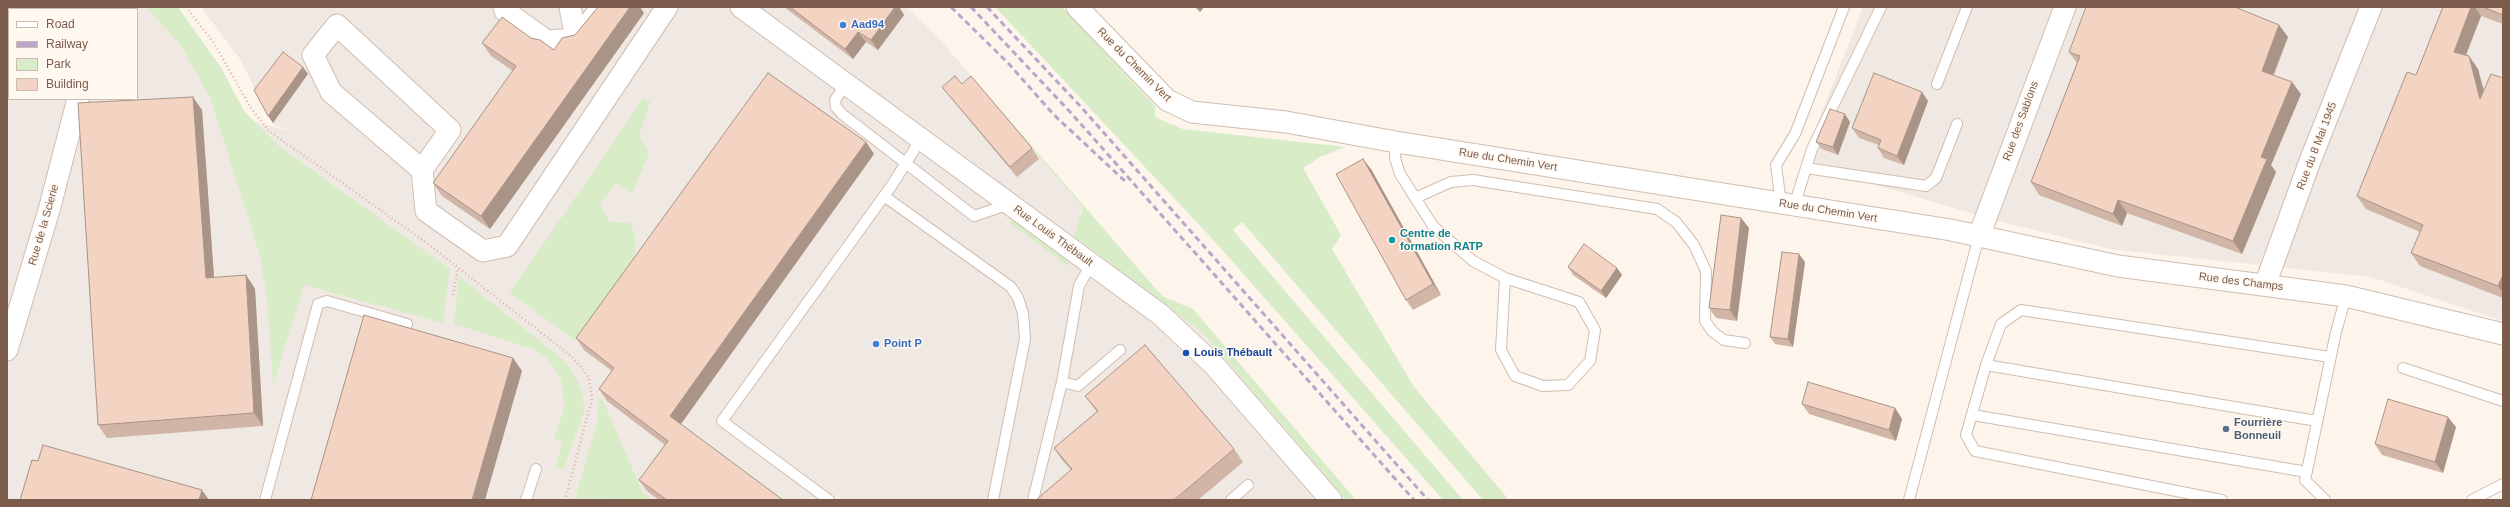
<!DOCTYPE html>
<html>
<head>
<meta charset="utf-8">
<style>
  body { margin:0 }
  #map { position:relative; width:2510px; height:507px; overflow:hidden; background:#fdf5eb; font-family:Helvetica,sans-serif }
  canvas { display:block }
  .frame { position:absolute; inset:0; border:8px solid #7a5b4c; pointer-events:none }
  .legend { position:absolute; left:8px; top:8px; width:130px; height:92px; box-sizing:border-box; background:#fff9f2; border:1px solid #cabab0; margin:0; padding:5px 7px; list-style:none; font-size:12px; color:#7a5b4c }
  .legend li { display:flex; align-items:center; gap:8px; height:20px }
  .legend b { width:20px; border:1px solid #cabab0 }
</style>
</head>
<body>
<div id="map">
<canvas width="2510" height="507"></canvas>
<div class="frame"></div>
<ul class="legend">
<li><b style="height:5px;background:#fff"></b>Road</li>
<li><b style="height:5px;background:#b8a7c9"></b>Railway</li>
<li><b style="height:11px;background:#d8ecc8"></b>Park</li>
<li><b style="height:11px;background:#f3d4c2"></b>Building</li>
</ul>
</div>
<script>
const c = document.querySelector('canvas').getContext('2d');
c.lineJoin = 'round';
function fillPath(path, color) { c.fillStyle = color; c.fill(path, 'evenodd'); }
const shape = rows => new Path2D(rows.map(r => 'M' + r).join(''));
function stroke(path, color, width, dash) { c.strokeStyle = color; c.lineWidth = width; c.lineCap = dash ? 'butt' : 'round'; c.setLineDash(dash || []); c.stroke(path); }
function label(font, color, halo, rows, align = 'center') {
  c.font = font + ' Helvetica,sans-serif'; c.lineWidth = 3; c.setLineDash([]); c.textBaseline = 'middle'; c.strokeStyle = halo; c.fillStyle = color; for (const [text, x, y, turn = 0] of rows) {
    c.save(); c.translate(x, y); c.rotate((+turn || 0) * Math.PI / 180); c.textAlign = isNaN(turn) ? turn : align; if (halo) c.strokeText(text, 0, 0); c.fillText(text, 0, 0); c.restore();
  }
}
fillPath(shape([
  [7,7,146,7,181,46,210,98,255,238,220,112,292,132,273,124,240,59,201,7,906,7,940,40,1083,208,1074,236,1204,334,1346,500,7,500],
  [9,9,137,9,137,99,9,99],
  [1863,7,2503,7,2503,321,2371,277,2110,249,1998,221,1802,163]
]), '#efe8e3');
fillPath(shape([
  [146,7,178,7,220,66,244,111,280,147,450,269,443,323,304,285,273,385,267,299,260,255,210,98,181,46],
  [995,7,1062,7,1155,106,1155,116,1161,120,1183,129,1345,147,1320,157,1303,168,1341,235,1332,249,1414,387,1509,500,1483,500,1242,222,1233,230,1463,500,1443,500,1217,244],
  [940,40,1162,296,1193,309,1356,500,1346,500,1204,334,1074,236,1083,208],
  [644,97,650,102,639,136,649,153,632,194,616,184,600,204,610,222,630,223,635,235,635,262,576,341,510,293],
  [1014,220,1067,258,1069,267,1009,222],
  [459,276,567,363,578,382,583,394,584,412,563,470,555,467,563,442,554,438,565,407,561,380,550,361,533,349,454,324],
  [598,399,602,399,643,493,651,500,575,498,598,420]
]), '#d8ecc8');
const lane = shape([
  [846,84,835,100,836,107,842,114,974,216,1010,204],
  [1937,84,1967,7],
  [1396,142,1395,158,1400,174,1433,226,1473,261,1505,278,1579,302,1595,330,1590,361,1568,385,1543,386,1515,376,1501,350,1505,278],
  [1806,168,1926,186,1936,178,1957,124],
  [884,196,1011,287,1018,298,1023,313,1025,339,993,500],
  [1415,198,1451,182,1473,180,1657,209,1676,222,1694,245,1706,271,1705,321,1713,332,1724,340,1745,343],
  [1781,204,1776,165,1795,134,1844,7],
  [1794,206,1812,149,1881,7],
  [1986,365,2317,421],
  [2403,368,2503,401],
  [1062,382,1078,386,1120,350],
  [1973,415,2307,472],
  [265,500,318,304,327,301,407,324],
  [526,500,536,469],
  [829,500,722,421,892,185,921,139],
  [1033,500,1062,382,1079,286,1091,264],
  [1231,500,1248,485],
  [1909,500,1979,236],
  [2222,500,1975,451,1966,435,1986,365,2001,324,2021,310,2330,357],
  [2325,500,2305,480,2336,332,2346,296],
  [2472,500,2503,484]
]);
const street = shape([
  [504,7,505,11,547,41,576,39,602,7],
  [570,7,576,39],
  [741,7,1161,315,1214,365,1331,500],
  [1077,7,1167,100,1192,112,1286,122,1396,142,1951,230,2118,266,2346,296,2503,334],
  [122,9,124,7],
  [422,170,450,130,337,25,313,55,331,92,422,170,426,211,483,251,507,246,667,7],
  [1979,236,2065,7],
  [2265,285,2310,161,2371,7],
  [7,350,49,210,78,99]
]);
stroke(lane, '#d1bdaf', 12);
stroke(street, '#d1bdaf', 23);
stroke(shape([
  [186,7,214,43,251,108,269,131,424,241,571,356,581,367,589,378,592,399,565,500],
  [453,295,458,268]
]), '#d9b7a4', 2.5, [1, 3]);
stroke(lane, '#fff', 10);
stroke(street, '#fff', 21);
stroke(shape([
  [951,7,1008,63,1054,115,1127,183],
  [971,7,1072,114,1414,500],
  [987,7,1081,107,1428,500]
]), '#b8a7c9', 3, [6, 4]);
fillPath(shape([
  [784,7,899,7,904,15,878,50,866,42,853,59],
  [1194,7,1204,7,1200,12],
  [2443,7,2503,7,2503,24,2481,16,2466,55,2469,56,2478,69,2484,90,2503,78,2503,298,2420,266,2411,253,2420,232,2366,209,2357,196,2416,75],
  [644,13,490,229,442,196,433,183,513,71,491,56,482,43,531,38,554,50,575,35],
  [2279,25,2288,37,2274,75,2301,94,2271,165,2276,172,2242,254,2127,213,2122,226,2039,195,2031,182,2077,63,2069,52],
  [962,84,1032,148,1039,159,1017,177,950,97,942,87],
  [1928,101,1904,165,1884,158,1878,148,1879,145,1859,138,1852,128],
  [202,110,214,278,246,275,255,289,263,426,107,438,98,425],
  [1850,122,1838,155,1822,149,1816,142],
  [874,154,681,424,783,500,659,500,647,491,639,480,665,445,607,401,599,389,612,371,584,350,576,338],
  [1371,169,1441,295,1413,310,1406,300],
  [1741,218,1749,228,1737,321,1716,318,1709,308],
  [1805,262,1793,347,1775,344,1770,337],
  [1568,267,1617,268,1622,275,1606,298,1573,275],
  [1085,396,1234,449,1243,462,1198,500,1036,500,1071,470,1063,461,1054,448,1097,412],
  [1802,404,1895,408,1902,419,1896,441,1809,414],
  [2456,427,2443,473,2382,455,2375,444]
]), '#d1b6a7');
fillPath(shape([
  [630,7,640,7,644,13,490,229,481,216],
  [895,7,899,7,904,15,878,50,871,40],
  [1197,7,1204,7,1200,12],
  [2471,7,2475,7,2481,16,2462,65,2454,52],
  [2279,25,2288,37,2270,83,2262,71],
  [858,32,866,42,853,59,845,49],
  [2469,56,2478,69,2489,112,2480,99],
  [303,67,308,74,273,123,268,116],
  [2292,82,2301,94,2271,165,2276,172,2242,254,2233,241,2261,157],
  [1922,92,1928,101,1904,165,1897,156],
  [193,97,202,110,215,291,206,278],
  [1845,114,1850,122,1838,155,1833,147],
  [866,142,874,154,678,428,670,416],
  [1363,159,1371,169,1441,295,1433,284],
  [2118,200,2127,213,2122,226,2113,214],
  [1741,218,1749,228,1737,321,1730,310],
  [1799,254,1805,262,1793,347,1788,339],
  [1617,268,1622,275,1606,298,1601,291],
  [246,275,255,289,263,426,254,413],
  [2503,275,2503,293,2498,286],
  [513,358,522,371,485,500,472,500],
  [1895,408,1902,419,1896,441,1889,430],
  [2448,417,2456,427,2443,473,2435,462],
  [202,490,209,500,199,500]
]), '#aa9488');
const building = shape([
  [598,7,630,7,481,216,433,183,516,66,482,43,502,17,531,38,540,40,554,50,562,38,575,35,598,7],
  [790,7,895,7,871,40,858,32,845,49,790,7],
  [2086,7,2235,7,2279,25,2262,71,2292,82,2261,157,2267,159,2233,241,2118,200,2113,214,2031,182,2080,56,2069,52,2086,7],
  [2443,7,2471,7,2454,52,2469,56,2480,99,2491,74,2503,78,2503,275,2498,286,2411,253,2423,225,2357,196,2407,72,2416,75,2443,7],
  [2483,7,2503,7,2503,15,2483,7],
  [283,52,303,67,268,116,254,90,283,52],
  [768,73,866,142,670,416,783,500,667,500,639,480,668,441,599,389,614,368,576,338,768,73],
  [1874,73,1922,92,1897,156,1878,148,1881,140,1852,128,1874,73],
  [955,76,962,84,971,76,1032,148,1010,167,942,87,955,76],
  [193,97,206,278,246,275,254,413,98,425,78,103,193,97],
  [1830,109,1845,114,1833,147,1816,142,1830,109],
  [1363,159,1433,284,1406,300,1336,174,1363,159],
  [1721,215,1741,218,1730,310,1709,308,1721,215],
  [1584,244,1617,268,1601,291,1568,267,1584,244],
  [1782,252,1799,254,1788,339,1770,337,1782,252],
  [364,315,513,358,472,500,311,500,364,315],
  [1145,345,1234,449,1174,500,1036,500,1072,469,1054,448,1098,411,1085,396,1145,345],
  [1808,382,1895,408,1889,430,1802,404,1808,382],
  [2388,399,2448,417,2435,462,2375,444,2388,399],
  [43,445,202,490,199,500,20,500,32,460,38,461,43,445]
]);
fillPath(building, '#f3d4c2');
stroke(building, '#aa9488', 1);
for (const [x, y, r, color] of [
  [843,25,4,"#3f7fe0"],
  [1392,240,4,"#0f9aa8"],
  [876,344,4,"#3f7fe0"],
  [1186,353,4,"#1a4fb4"],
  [2226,429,4,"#5c6f8a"]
]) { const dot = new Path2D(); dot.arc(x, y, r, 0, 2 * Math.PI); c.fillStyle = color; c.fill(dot); stroke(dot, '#fff9f2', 1.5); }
label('bold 11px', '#366cbe', '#fff9f2', [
  ["Aad94",851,25],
  ["Point P",884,344]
], 'left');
label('11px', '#7a5b4c', '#fff9f2', [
  ["Rue du Chemin Vert",1134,65,45],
  ["Rue des Sablons",2021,121,-70],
  ["Rue du 8 Mai 1945",2317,146,-69],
  ["Rue du Chemin Vert",1508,160,9],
  ["Rue du Chemin Vert",1828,211,9],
  ["Rue de la Scierie",44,225,-74],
  ["Rue Louis Thébault",1053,236,36],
  ["Rue des Champs",2241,282,7]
]);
label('bold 11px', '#0d838f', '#fff9f2', [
  ["Centre de",1400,234],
  ["formation RATP",1400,247]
], 'left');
label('bold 11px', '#164399', '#fff9f2', [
  ["Louis Thébault",1194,353]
], 'left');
label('bold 11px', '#4e5e75', '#fff9f2', [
  ["Fourrière",2234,423],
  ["Bonneuil",2234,436]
], 'left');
</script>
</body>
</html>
